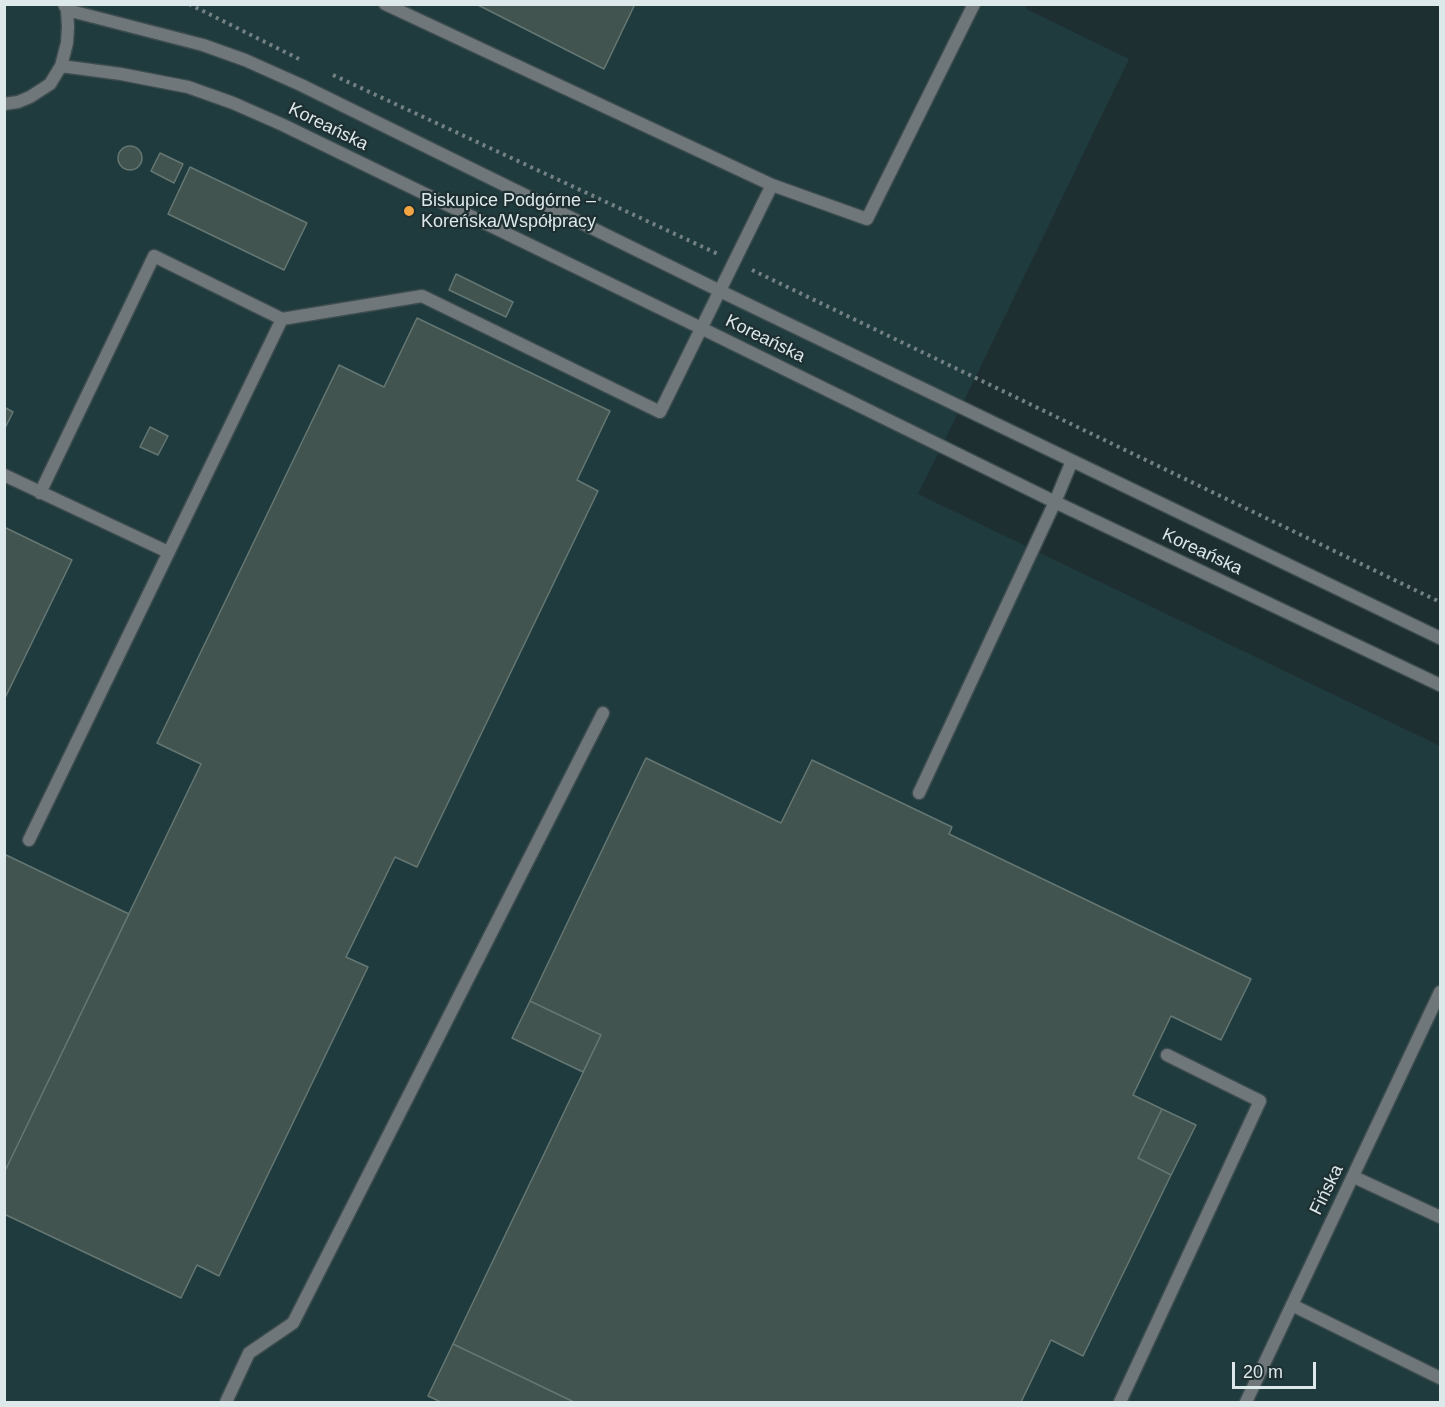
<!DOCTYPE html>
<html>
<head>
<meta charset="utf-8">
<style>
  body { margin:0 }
  #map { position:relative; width:1445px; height:1407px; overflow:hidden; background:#1e2f32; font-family:Arial,sans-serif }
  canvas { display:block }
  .frame { position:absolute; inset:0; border:6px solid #dde8ea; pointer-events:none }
  .scale { position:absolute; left:1232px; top:1362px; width:84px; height:27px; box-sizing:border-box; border:3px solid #dde8ea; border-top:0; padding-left:8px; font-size:18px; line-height:21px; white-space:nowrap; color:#dde8ea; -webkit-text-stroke:4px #1e2f32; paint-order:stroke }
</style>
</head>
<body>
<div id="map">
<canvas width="1445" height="1407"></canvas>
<div class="frame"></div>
<div class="scale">20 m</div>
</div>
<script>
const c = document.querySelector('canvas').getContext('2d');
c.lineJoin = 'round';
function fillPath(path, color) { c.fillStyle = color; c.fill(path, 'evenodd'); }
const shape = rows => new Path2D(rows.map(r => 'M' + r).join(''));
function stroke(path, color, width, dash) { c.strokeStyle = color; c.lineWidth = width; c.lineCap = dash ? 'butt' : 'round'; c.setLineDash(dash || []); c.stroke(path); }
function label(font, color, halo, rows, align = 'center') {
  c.font = font + ' Arial,sans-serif'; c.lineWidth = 4.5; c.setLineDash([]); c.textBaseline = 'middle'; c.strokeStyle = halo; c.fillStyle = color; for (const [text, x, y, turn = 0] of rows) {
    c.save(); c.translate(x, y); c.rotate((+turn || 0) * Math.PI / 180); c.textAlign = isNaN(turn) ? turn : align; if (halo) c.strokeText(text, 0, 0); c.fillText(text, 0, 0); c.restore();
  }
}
fillPath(shape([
  [1027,4,1026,9,1129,59,978,372,918,494,1440,746,1440,1402,5,1402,5,5]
]), '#203b3e');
const building = shape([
  [476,4,635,4,604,69,476,4],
  '118 158a12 12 0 1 1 24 0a12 12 0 1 1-24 0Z',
  [160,153,183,164,174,183,151,171,160,153],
  [190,167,307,223,284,270,168,214,190,167],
  [456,274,513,302,506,317,449,290,456,274],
  [417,318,610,411,577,480,598,491,417,867,395,857,346,957,368,967,219,1276,197,1265,181,1298,4,1214,4,1173,201,764,157,743,339,365,384,387,417,318],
  [4,407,13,412,4,430,4,407],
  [150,427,168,436,158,455,140,447,150,427],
  [4,527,72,560,4,700,4,527],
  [646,758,781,823,812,760,952,827,949,834,1251,979,1221,1040,1171,1016,1133,1095,1162,1109,1138,1158,1171,1175,1083,1356,1051,1340,1021,1402,574,1402,453,1344,601,1035,530,1001,646,758],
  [4,854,129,914,4,1173,4,854],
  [530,1001,601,1035,583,1072,512,1038,530,1001],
  [1162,1109,1196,1125,1171,1175,1138,1158,1162,1109],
  [453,1344,574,1402,441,1402,428,1396,453,1344]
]);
fillPath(building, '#425450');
stroke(building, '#647773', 1.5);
const service = shape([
  [385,4,772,185,867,219,974,4],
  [282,319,422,296,660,412,772,185],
  [4,475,168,552],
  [919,793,1055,502,1072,461],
  [29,840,282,319,154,256,40,493],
  [1354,1177,1440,1217],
  [1292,1305,1440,1378],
  [226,1402,249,1353,293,1323,603,713],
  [1120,1402,1260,1101,1167,1055]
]);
const minor = shape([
  [1246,1402,1440,992]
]);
const tertiary = shape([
  [67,10,203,45,245,60,301,85,720,291,1440,638],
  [61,66,121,74,188,87,233,103,283,125,701,328,1055,502,1440,685],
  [4,104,18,102,30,97,50,84,61,66,67,43,68,27,67,10,64,4]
]);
stroke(service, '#3d4d4f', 15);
stroke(minor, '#3d4d4f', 15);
stroke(tertiary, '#3d4d4f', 15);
stroke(shape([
  [189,4,299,59],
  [333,75,718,254],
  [752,270,1440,602]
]), '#738183', 4, [3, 4.5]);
stroke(service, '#70777b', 12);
stroke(minor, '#70777b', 12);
stroke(tertiary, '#70777b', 12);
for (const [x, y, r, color] of [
  [409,211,6,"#f3a443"]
]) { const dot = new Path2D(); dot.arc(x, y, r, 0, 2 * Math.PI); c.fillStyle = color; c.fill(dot); stroke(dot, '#1e2f32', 2); }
label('18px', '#dde8ea', '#1e2f32', [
  ["Koreańska",328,127,26],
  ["Koreańska",765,339,26],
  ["Koreańska",1202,552,25],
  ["Fińska",1327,1190,-64]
]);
label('18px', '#dde8ea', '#1e2f32', [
  ["Biskupice Podgórne –",421,201],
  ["Koreńska/Współpracy",421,222]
], 'left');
</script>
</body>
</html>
